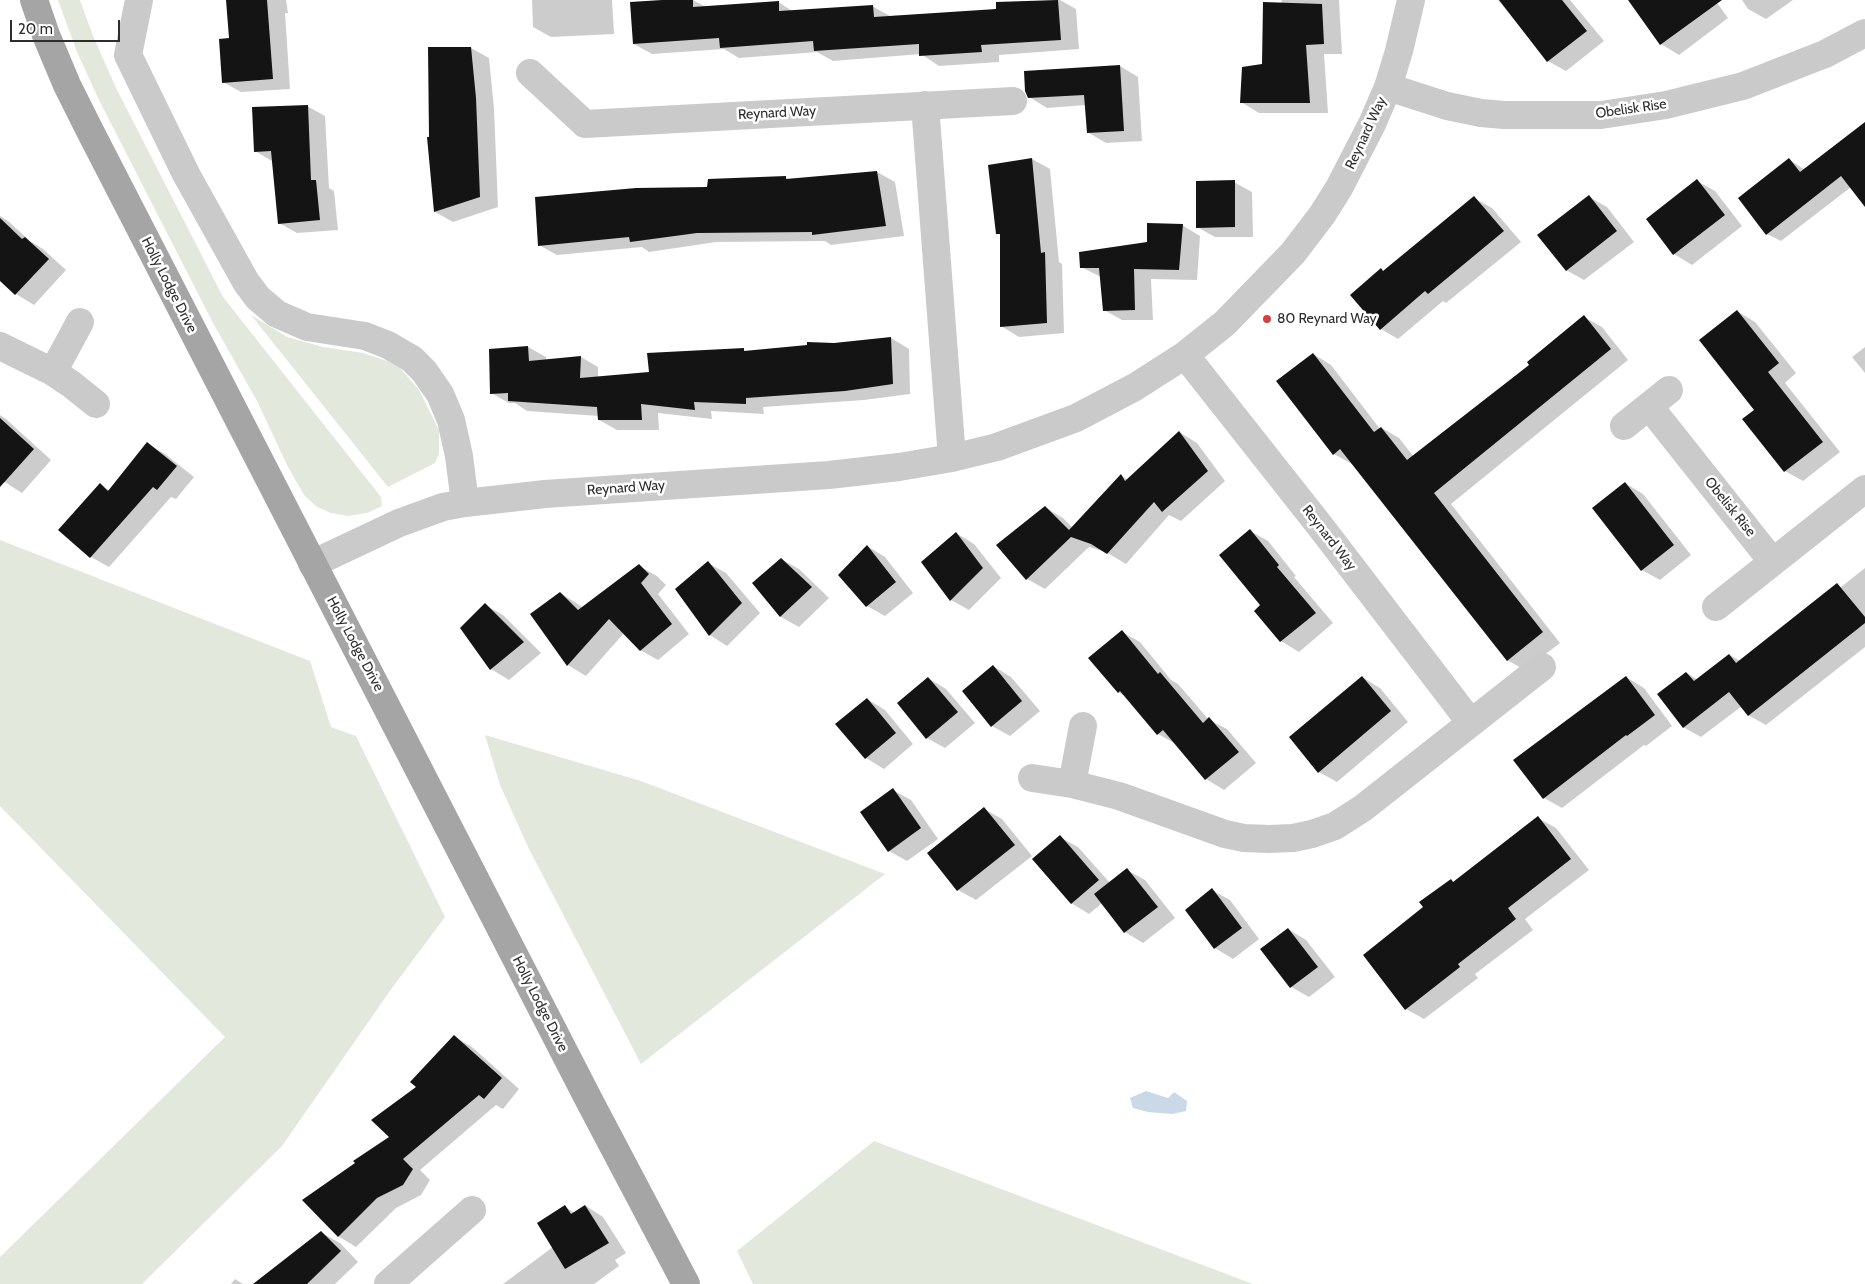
<!DOCTYPE html>
<html>
<head>
<meta charset="utf-8">
<style>
  body { margin:0 }
  #map { position:relative; width:1865px; height:1284px; overflow:hidden; background:#fff; font-family:Cabin,sans-serif }
  canvas { display:block }
  .scale { position:absolute; left:10px; top:20px; width:110px; height:22px; box-sizing:border-box; border:2px solid #2d2d2d; border-top:0; padding-left:6px; font-size:15px; line-height:18px; white-space:nowrap; color:#2d2d2d; -webkit-text-stroke:4px #fff; paint-order:stroke }
</style>
</head>
<body>
<div id="map">
<canvas width="1865" height="1284"></canvas>
<div class="scale">20 m</div>
</div>
<script>
const c = document.querySelector('canvas').getContext('2d');
c.lineJoin = 'round';
function fillPath(path, color) { c.fillStyle = color; c.fill(path, 'evenodd'); }
const shape = rows => new Path2D(rows.map(r => 'M' + r).join(''));
function stroke(path, color, width, dash) { c.strokeStyle = color; c.lineWidth = width; c.lineCap = dash ? 'butt' : 'round'; c.setLineDash(dash || []); c.stroke(path); }
function label(font, color, halo, rows, align = 'center') {
  c.font = font + ' Cabin,sans-serif'; c.lineWidth = 5; c.setLineDash([]); c.textBaseline = 'middle'; c.strokeStyle = halo; c.fillStyle = color; for (const [text, x, y, turn = 0] of rows) {
    c.save(); c.translate(x, y); c.rotate((+turn || 0) * Math.PI / 180); c.textAlign = isNaN(turn) ? turn : align; if (halo) c.strokeText(text, 0, 0); c.fillText(text, 0, 0); c.restore();
  }
}
fillPath(shape([
  [58,0,80,0,93,36,117,90,223,297,381,497,382,506,367,513,348,516,331,513,317,507,304,495,288,467,257,401,213,323,99,100,77,52],
  [251,315,287,337,323,347,363,353,390,362,401,369,419,390,439,430,439,454,435,463,388,487],
  [0,540,310,661,331,727,356,736,445,917,392,988,282,1146,142,1284,0,1284,0,1257,225,1037,0,806],
  [485,735,641,781,885,874,641,1064,529,849,500,785],
  [874,1141,1253,1284,753,1284,737,1251]
]), '#e2e9dc');
fillPath(shape([
  [1146,1091,1168,1098,1174,1092,1187,1101,1186,1111,1172,1114,1148,1112,1133,1108,1130,1098]
]), '#c9d9e8');
fillPath(shape([
  [228,0,286,0,288,13,285,13,290,89,241,92,223,82,231,39],
  [532,0,612,0,614,34,551,37,533,27],
  [681,0,693,0,706,7,778,2,794,12,872,6,890,16,998,10,997,3,1060,0,1076,9,1079,49,999,55,999,62,939,66,921,54,833,61,817,52,739,58,724,49,652,54,634,44],
  [1282,0,1339,0,1342,54,1324,54,1328,113,1259,113,1241,102,1263,66],
  [1498,0,1570,0,1604,41,1566,71,1548,61],
  [1650,0,1715,0,1728,18,1679,55,1661,44],
  [1742,0,1793,0,1766,19,1748,9],
  [471,48,489,58,494,109,498,207,453,222,435,212,428,138],
  [1120,66,1138,77,1142,141,1106,143,1089,133,1086,105,1047,108,1029,97],
  [307,106,325,116,329,188,334,191,338,230,297,233,279,223,272,161,255,151],
  [1865,124,1865,196,1851,187,1781,241,1767,234,1790,160,1805,170],
  [1032,159,1050,169,1059,262,1062,264,1064,333,1019,337,1001,326,1001,235,997,233],
  [877,172,895,182,904,236,831,245,825,241,716,242,649,252,642,247,557,255,539,245,709,188,785,177,789,180],
  [1697,181,1715,191,1742,226,1692,265,1674,254,1647,219],
  [1234,182,1252,192,1253,237,1215,237,1197,227],
  [1589,197,1607,207,1634,242,1584,280,1566,270],
  [1474,198,1492,208,1521,242,1446,303,1443,301,1398,339,1381,329,1384,272],
  [0,216,8,221,30,241,43,249,66,270,34,305,16,294,0,280],
  [1182,225,1200,236,1197,280,1151,279,1153,320,1122,320,1104,310,1101,277,1081,267,1148,243],
  [1737,311,1755,322,1796,373,1785,383,1840,452,1803,481,1785,471,1756,410],
  [1584,317,1602,327,1628,360,1451,504,1560,643,1525,670,1507,660,1353,463,1352,464,1334,454,1313,354,1331,365,1380,429,1382,428,1399,438,1414,457,1531,365],
  [891,338,909,349,910,394,864,400,763,407,764,414,711,411,712,419,658,413,659,430,617,430,599,420,599,416,527,411,515,403,509,403,491,393,528,347,546,357,546,360,581,357,598,367,598,378,650,373,744,350,747,352],
  [1865,347,1865,373,1852,357],
  [0,415,6,419,51,460,22,493,0,479],
  [1179,432,1197,443,1225,481,1181,521,1169,515,1126,564,1106,552,1089,547,1045,589,1027,579,1046,508,1063,518,1073,528,1121,475,1128,480],
  [148,444,165,454,194,477,176,499,171,497,109,567,91,557,100,485,110,491],
  [1625,483,1643,494,1691,555,1660,580,1642,570],
  [1250,531,1268,541,1296,576,1294,577,1333,623,1299,652,1281,641,1262,606],
  [956,533,974,544,1001,578,969,610,951,600],
  [867,546,885,557,913,593,885,616,867,606,840,575],
  [781,559,799,569,829,598,799,627,781,617,754,583],
  [708,563,726,573,760,613,727,646,710,635],
  [639,566,657,576,666,585,658,594,689,634,658,660,640,650,624,633,586,676,568,665,532,615,560,593,578,604,583,608],
  [1865,568,1865,647,1766,725,1748,715,1742,706,1701,737,1683,727,1687,673,1698,680,1730,655,1740,661,1837,585,1841,587],
  [485,605,503,615,541,653,509,680,491,669,462,628],
  [1122,632,1140,642,1171,680,1178,684,1209,720,1227,729,1256,763,1224,790,1206,779,1176,744,1158,734,1125,696,1118,692],
  [993,666,1011,677,1040,711,1010,736,992,726],
  [1362,677,1380,688,1408,722,1337,782,1319,772,1290,738],
  [1626,677,1644,688,1672,726,1646,746,1644,745,1562,808,1544,798,1515,760],
  [928,678,946,689,975,723,945,748,927,738],
  [867,699,885,710,913,744,884,769,866,758,837,724],
  [893,790,911,800,938,839,907,861,889,851],
  [984,809,1002,819,1032,856,976,900,958,890],
  [1538,818,1556,828,1589,870,1525,919,1533,930,1475,974,1478,978,1424,1019,1406,1009,1425,908,1451,880,1454,882],
  [1060,837,1078,847,1110,883,1127,870,1145,880,1175,918,1143,943,1125,932,1102,903,1089,914,1071,903],
  [1212,890,1230,900,1259,939,1233,959,1215,948,1186,910],
  [1288,929,1306,940,1335,977,1309,997,1291,987],
  [455,1037,472,1047,519,1089,503,1109,496,1105,420,1170,430,1180,421,1195,396,1208,356,1247,338,1236,419,1086],
  [586,1206,603,1217,626,1253,615,1260,619,1266,594,1284,503,1284,553,1247,565,1207,575,1213],
  [322,1233,340,1243,358,1262,335,1284,256,1284],
  [235,1279,243,1284,231,1284]
]), '#0003');
fillPath(shape([
  [226,0,267,0,273,79,222,83,219,39,229,38],
  [662,0,693,0,693,7,779,1,779,11,873,5,874,17,996,9,996,2,1058,0,1061,40,981,45,982,52,919,56,919,44,814,51,813,41,720,48,719,38,633,44,630,2],
  [1499,0,1562,0,1587,31,1547,62],
  [1628,0,1722,0,1660,45],
  [1263,2,1322,4,1324,44,1306,45,1310,103,1240,103,1242,67,1262,64],
  [428,47,471,47,476,98,480,197,434,212,427,137,429,137],
  [1120,65,1124,131,1087,133,1084,95,1028,98,1025,91,1024,71],
  [308,105,311,180,316,180,320,220,278,224,271,151,254,152,252,107],
  [1865,122,1865,207,1841,176,1766,235,1738,198,1789,158,1800,172],
  [1032,158,1041,253,1045,252,1047,323,1000,327,1000,234,996,234,988,165],
  [877,171,886,226,812,235,812,232,697,233,630,242,629,237,538,246,535,197,636,188,707,187,708,179,786,176,786,179],
  [1697,179,1725,215,1673,255,1646,219],
  [1235,180,1235,227,1196,228,1196,181],
  [1589,195,1617,231,1566,271,1537,235],
  [1474,196,1504,231,1428,294,1425,291,1380,330,1350,295,1381,268,1383,271],
  [0,218,22,239,25,237,49,259,15,295,0,281],
  [1147,223,1183,224,1179,270,1134,269,1135,310,1103,311,1099,268,1080,268,1079,252,1147,242],
  [1737,310,1779,363,1768,372,1823,442,1784,472,1742,419,1754,410,1699,340],
  [1584,315,1611,349,1434,493,1543,632,1507,661,1340,449,1333,455,1276,381,1313,353,1374,432,1381,427,1407,460,1529,365,1527,362],
  [891,337,893,384,845,391,746,398,746,404,694,402,695,410,641,404,642,420,598,420,597,407,508,401,508,393,490,394,489,349,528,346,529,361,581,356,580,378,649,372,647,353,744,348,744,351,807,345,807,342,834,343],
  [0,418,34,449,0,487],
  [1179,431,1208,471,1162,512,1154,502,1107,554,1091,544,1071,537,1026,580,996,545,1045,506,1069,530,1121,474,1125,481],
  [147,442,177,466,157,490,153,487,90,558,58,530,100,483,108,491],
  [1625,482,1674,545,1641,571,1592,508],
  [1250,529,1279,565,1277,567,1316,613,1280,642,1254,611,1260,605,1219,555],
  [956,532,983,568,950,601,921,562],
  [867,545,896,582,866,607,838,575],
  [781,558,812,587,780,617,752,583],
  [708,561,742,603,709,636,675,589],
  [639,564,649,574,641,583,672,624,640,651,609,619,567,666,530,614,560,592,578,610],
  [1837,583,1865,617,1865,623,1748,716,1729,692,1683,728,1657,694,1686,672,1694,681,1729,654,1736,663],
  [485,603,524,642,490,670,460,628],
  [1122,630,1158,674,1160,672,1203,723,1209,717,1239,752,1205,780,1163,730,1157,735,1120,691,1118,693,1088,658],
  [993,665,1022,701,991,727,962,691],
  [1362,676,1391,711,1318,773,1289,737],
  [1626,676,1655,715,1627,736,1626,735,1543,799,1513,760],
  [928,677,958,712,926,739,897,703],
  [867,698,896,733,865,759,835,724],
  [893,788,921,828,888,852,860,812],
  [984,807,1015,845,957,891,927,853],
  [1538,816,1571,859,1508,908,1516,919,1458,964,1460,967,1405,1010,1363,955,1423,907,1419,902,1451,879,1453,882],
  [1060,835,1099,880,1071,904,1032,859],
  [1127,868,1158,907,1124,933,1094,894],
  [1212,888,1242,928,1214,949,1185,910],
  [1288,928,1318,967,1290,988,1260,949],
  [454,1035,502,1078,484,1099,479,1095,403,1159,413,1169,403,1185,377,1198,338,1237,302,1200,355,1163,353,1161,389,1137,371,1120,416,1087,410,1082],
  [565,1205,571,1214,585,1205,609,1243,565,1269,537,1223],
  [321,1231,341,1251,307,1284,253,1284]
]), '#141414');
stroke(shape([
  [139,0,128,55,186,174,246,282,258,298,277,314,307,327,365,336,388,345,412,359,424,371,440,394,451,420,459,456,465,503],
  [530,73,585,124,1013,101],
  [1388,87,1447,106,1481,113,1504,115,1601,115,1666,105,1743,86,1825,54,1865,33],
  [925,105,952,458],
  [0,346,53,372,71,384,96,404],
  [1185,355,1320,526,1471,723],
  [53,372,80,322],
  [1649,406,1772,561],
  [1624,426,1669,390],
  [312,564,399,523,443,507,465,503,545,494,829,475,899,467,952,458,997,447,1076,418,1135,387,1185,355,1225,323,1293,253,1322,215,1339,188,1372,124,1388,87,1399,51,1411,0],
  [1716,607,1865,489],
  [1032,778,1072,784,1119,796,1225,834,1244,838,1269,839,1293,838,1312,834,1335,826,1363,808,1542,667],
  [1072,784,1083,726],
  [388,1284,472,1210]
]), '#cacaca', 28);
stroke(shape([
  [34,0,46,35,67,85,89,129,591,1104,686,1284]
]), '#a5a5a5', 28);
for (const [x, y, r, color] of [
  [1267,319,5,"#d4403f"]
]) { const dot = new Path2D(); dot.arc(x, y, r, 0, 2 * Math.PI); c.fillStyle = color; c.fill(dot); stroke(dot, '#fff', 2); }
label('14px', '#2d2d2d', '#fff', [
  ["Obelisk Rise",1631,109,-8],
  ["Reynard Way",777,113,-3],
  ["Reynard Way",1366,133,-65],
  ["Holly Lodge Drive",169,285,63],
  ["Reynard Way",626,488,-4],
  ["Obelisk Rise",1730,507,51],
  ["Reynard Way",1329,538,52],
  ["Holly Lodge Drive",355,644,62],
  ["Holly Lodge Drive",540,1004,63]
]);
label('14px', '#2d2d2d', '#fff', [
  ["80 Reynard Way",1277,319]
], 'left');
</script>
</body>
</html>
